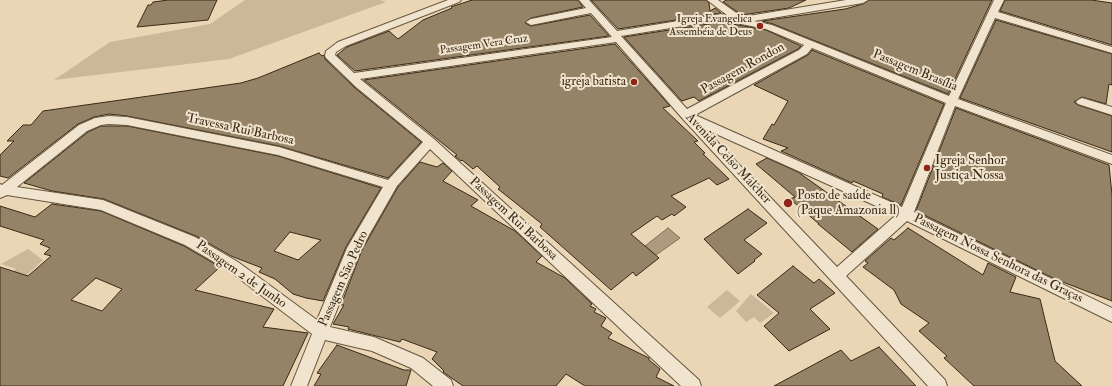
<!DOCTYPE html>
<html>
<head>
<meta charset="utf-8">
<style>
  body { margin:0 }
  canvas { display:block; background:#ead5b4 }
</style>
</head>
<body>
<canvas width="1112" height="386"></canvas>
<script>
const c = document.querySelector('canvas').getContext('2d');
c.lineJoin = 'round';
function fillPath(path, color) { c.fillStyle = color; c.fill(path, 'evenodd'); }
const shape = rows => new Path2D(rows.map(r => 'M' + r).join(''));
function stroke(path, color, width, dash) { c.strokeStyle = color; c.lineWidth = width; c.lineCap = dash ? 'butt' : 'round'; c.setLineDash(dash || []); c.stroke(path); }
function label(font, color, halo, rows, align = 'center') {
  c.font = font + ' "IM FELL Double Pica",serif'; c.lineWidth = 4; c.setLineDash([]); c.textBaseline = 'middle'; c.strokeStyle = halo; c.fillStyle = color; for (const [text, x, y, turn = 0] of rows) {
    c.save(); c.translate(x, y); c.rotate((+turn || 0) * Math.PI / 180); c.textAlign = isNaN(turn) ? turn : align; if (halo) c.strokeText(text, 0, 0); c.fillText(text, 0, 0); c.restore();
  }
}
fillPath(shape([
  [245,0,380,0,386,2,229,59,54,80,110,42,210,24],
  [28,249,43,260,8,293,0,282,16,269,1,264],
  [727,290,740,301,720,318,707,307],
  [751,294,774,313,760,323,754,317,746,322,736,311]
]), '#ccb899');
const water = shape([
  [668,228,680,238,656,255,645,246,668,228]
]);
fillPath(water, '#ae9b7e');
stroke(water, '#7f6e54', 1);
const building = shape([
  [168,0,217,0,208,20,137,27,148,5,151,5,153,2,168,0],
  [472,0,578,0,583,7,531,18,525,23,531,26,590,15,609,36,355,71,337,55,347,47,389,31,398,39,423,20,452,8,451,7,472,0],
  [591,0,706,0,709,3,710,11,715,8,721,13,618,29,591,0],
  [726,0,806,0,789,8,742,15,723,2,726,0],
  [869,0,992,0,948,94,773,24,762,21,845,9,863,4,869,0],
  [1005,0,1091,0,1112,3,1112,45,1000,11,1005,0],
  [996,20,1112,54,1112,85,1109,84,1106,104,1082,97,1074,102,1078,105,1112,116,1112,152,960,98,996,20],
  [721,22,766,30,801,46,798,49,699,101,694,97,682,101,624,37,721,22],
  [615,44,670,106,663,108,698,141,694,142,705,153,703,154,729,179,717,185,709,178,671,196,686,207,674,216,672,214,662,220,657,216,631,234,659,258,636,276,633,272,611,290,540,227,542,224,498,189,500,187,477,166,473,169,462,160,461,161,455,156,457,155,364,80,615,44],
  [812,50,944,104,901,205,882,197,883,194,853,181,852,183,781,151,788,148,763,139,772,124,774,125,788,101,754,85,808,55,812,50],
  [319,53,322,56,324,55,325,59,355,88,421,142,388,178,279,146,127,116,109,114,94,117,78,124,8,178,0,176,0,155,14,141,7,141,23,125,31,125,43,111,241,83,258,78,319,53],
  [956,108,1109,165,1112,195,1112,301,1055,279,916,211,956,108],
  [101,126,127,126,278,156,381,188,346,247,323,301,306,298,293,294,275,279,259,272,262,268,231,256,196,236,104,199,52,191,24,183,88,132,101,126],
  [290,232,321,240,298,260,274,251,290,232],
  [767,158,798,172,878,229,852,252,818,224,819,224,790,199,795,197,756,164,767,158],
  [420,162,437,167,443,163,452,171,443,181,478,200,471,206,515,231,542,256,536,262,565,278,592,304,590,306,596,309,594,312,606,318,601,326,612,333,608,338,649,358,649,360,660,369,656,377,674,386,585,386,566,374,556,386,463,386,443,372,444,371,432,359,437,352,402,339,400,342,348,329,349,327,333,324,344,305,341,305,362,250,398,187,420,162],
  [52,204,101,211,184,246,220,267,195,290,274,309,263,327,308,333,283,386,0,386,0,267,28,276,51,256,44,254,50,248,40,244,44,240,0,226,0,206,35,217,52,204],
  [96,278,122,289,102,311,71,300,96,278],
  [748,209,767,223,744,240,762,254,754,260,755,261,738,274,704,239,748,209],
  [908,228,983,275,988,263,1016,277,1010,292,1040,299,1055,361,1082,386,974,386,944,358,947,356,919,331,929,323,901,304,894,290,863,267,868,263,865,261,891,238,894,240,908,228],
  [793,266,814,283,819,279,835,293,810,309,830,329,789,351,764,326,779,313,757,295,793,266],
  [337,345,404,370,411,370,406,386,314,386,321,374,317,373,337,345],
  [879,347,916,386,774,386,841,350,851,361,879,347]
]);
fillPath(building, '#958368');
stroke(building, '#392a16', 1);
const street = shape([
  [448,0,461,0,459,2,346,46,336,52,335,55,354,73,612,37,591,13,531,25,526,22,531,19,586,8,579,0,589,0,617,31,721,14,727,15,707,0,718,0,742,17,846,0,868,0,863,3,754,21,772,25,949,96,994,0,1004,0,998,12,1112,47,1112,53,995,18,958,99,1112,155,1112,164,955,106,914,212,1112,308,1112,322,907,221,846,276,945,380,947,386,928,386,682,118,616,42,360,79,434,139,699,380,701,386,681,386,430,149,397,186,361,249,330,327,374,337,423,358,451,380,453,386,433,386,411,368,372,351,325,340,307,386,291,386,312,334,228,270,185,245,101,210,7,195,0,198,0,184,2,185,79,125,95,118,109,116,127,117,279,147,388,180,423,142,356,87,326,58,325,56,326,51,338,42,448,0],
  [721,20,766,29,804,45,799,50,687,109,621,36,721,20],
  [812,48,946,103,902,207,695,115,807,54,812,48],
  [109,124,127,125,278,155,383,187,347,248,317,320,238,262,195,237,103,200,17,187,87,131,101,125,109,124],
  [705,129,896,215,837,267,705,129],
  [1082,98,1112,107,1112,115,1078,104,1076,102,1078,100,1082,98]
]);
stroke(street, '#65553e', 2);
fillPath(street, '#f1e4ce');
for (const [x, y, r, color] of [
  [760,26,4,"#8f2418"],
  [634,82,4,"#8f2418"],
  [927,168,4,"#8f2418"],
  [788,203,5,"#8f2418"]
]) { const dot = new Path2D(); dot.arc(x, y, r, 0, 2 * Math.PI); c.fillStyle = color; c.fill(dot); stroke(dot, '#f1e4ce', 1.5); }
label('11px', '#392a16', '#f1e4ce', [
  ["Igreja Evangelica",752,20],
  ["Assembéia de Deus",752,33]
], 'right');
label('11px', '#392a16', '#f1e4ce', [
  ["Passagem Vera Cruz",484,45,-8]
]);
label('13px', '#392a16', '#f1e4ce', [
  ["Passagem Rondon",743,69,-29],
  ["Passagem Brasília",915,71,22],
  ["Travessa Rui Barbosa",240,130,12],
  ["Avenida Celso Malcher",728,159,47],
  ["Passagem Rui Barbosa",513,219,43],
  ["Passagem Nossa Senhora das Graças",998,259,26],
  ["Passagem 2 de Junho",241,275,35],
  ["Passagem São Pedro",344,279,-66]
]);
label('13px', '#392a16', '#f1e4ce', [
  ["igreja batista",626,82,"right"],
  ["Igreja Senhor",935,161],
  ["Justiça Nossa",935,176],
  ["Posto de saúde",797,196],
  ["(Paque Amazonia ll)",797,211]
], 'left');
</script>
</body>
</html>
